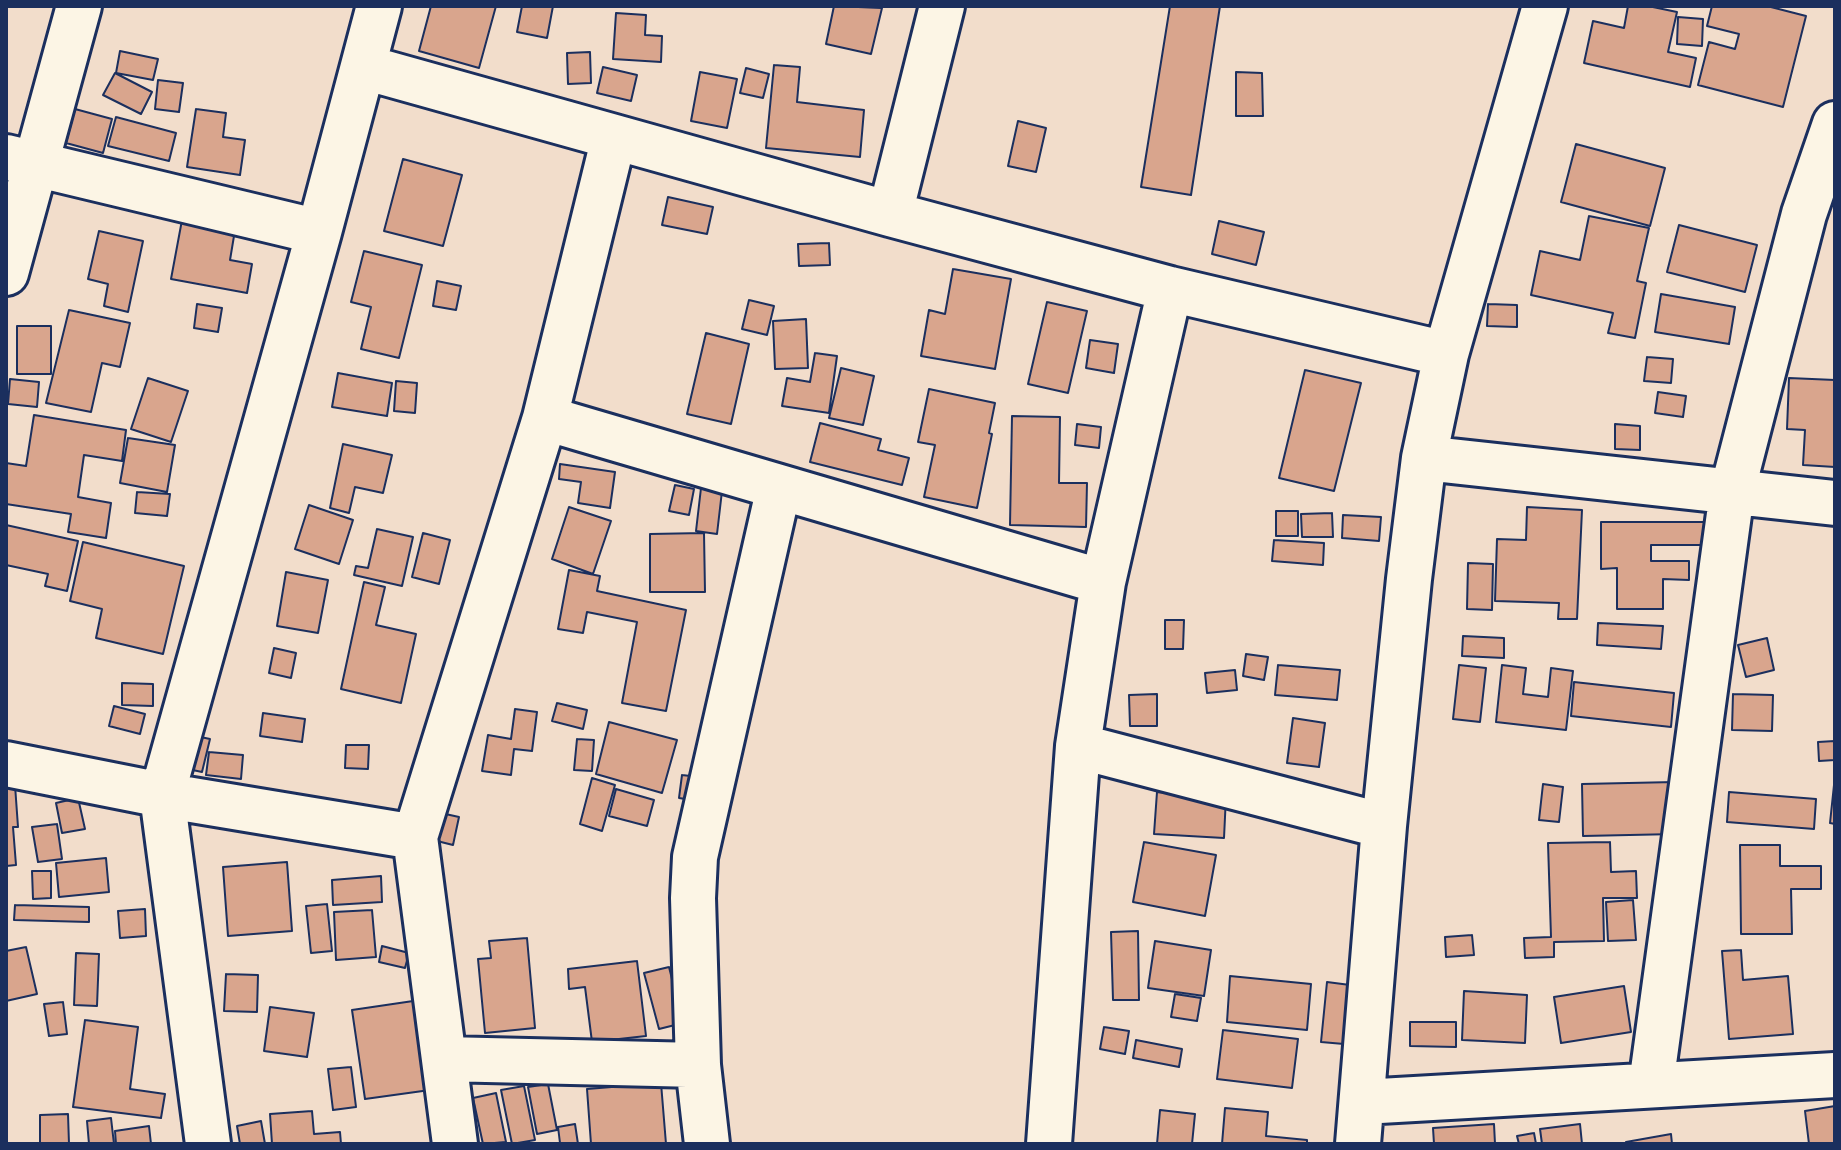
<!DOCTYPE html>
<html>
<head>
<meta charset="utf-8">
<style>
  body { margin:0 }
  #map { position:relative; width:1841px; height:1150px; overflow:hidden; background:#f2ddcb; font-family:Mali,sans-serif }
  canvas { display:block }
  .frame { position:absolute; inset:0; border:8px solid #1b2f5e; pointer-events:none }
</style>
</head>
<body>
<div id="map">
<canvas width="1841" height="1150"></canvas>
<div class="frame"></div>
</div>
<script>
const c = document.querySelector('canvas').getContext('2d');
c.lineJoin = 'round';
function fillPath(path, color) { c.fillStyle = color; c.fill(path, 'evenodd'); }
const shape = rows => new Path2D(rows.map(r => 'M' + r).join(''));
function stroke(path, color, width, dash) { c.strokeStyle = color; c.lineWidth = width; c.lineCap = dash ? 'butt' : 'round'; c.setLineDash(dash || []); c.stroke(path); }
const building = shape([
  [431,6,496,6,479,68,419,51,431,6],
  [522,6,553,6,547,38,517,32,522,6],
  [834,6,882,8,871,54,826,44,834,6],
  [1170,6,1220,6,1191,195,1141,187,1170,6],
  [1628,6,1648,6,1677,12,1668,52,1696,58,1690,87,1584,63,1593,21,1624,28,1628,6],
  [1712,6,1767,6,1806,16,1783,107,1698,85,1709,42,1735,49,1739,34,1707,26,1712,6],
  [616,13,646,15,645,35,662,36,661,62,613,59,616,13],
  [1678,17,1703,19,1702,46,1677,44,1678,17],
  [120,51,158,59,153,80,116,73,120,51],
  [590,52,591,83,568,84,567,53,590,52],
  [774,65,800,67,797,102,864,110,860,157,766,148,774,65],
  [603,67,637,75,631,101,597,93,603,67],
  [746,68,769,74,763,98,740,93,746,68],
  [700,72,737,79,727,128,691,121,700,72],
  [1236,72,1262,73,1263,116,1236,116,1236,72],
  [115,73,152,92,141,114,103,95,115,73],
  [158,80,183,83,179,112,155,109,158,80],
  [75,109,112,119,103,153,66,143,75,109],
  [196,109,226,113,223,137,245,140,240,175,187,167,196,109],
  [116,117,176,133,169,161,108,146,116,117],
  [1018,121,1046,128,1036,172,1008,166,1018,121],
  [1576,144,1665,168,1650,226,1561,202,1576,144],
  [403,159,462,175,443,246,384,231,403,159],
  [668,197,713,207,707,234,662,225,668,197],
  [1589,216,1649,228,1637,281,1646,283,1635,338,1608,333,1613,313,1531,295,1540,251,1580,260,1589,216],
  [182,220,235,230,230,260,252,264,247,293,171,279,182,220],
  [1219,221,1264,232,1256,265,1212,254,1219,221],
  [1679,225,1757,245,1745,292,1667,272,1679,225],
  [99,231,143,241,128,312,104,306,108,284,88,279,99,231],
  [829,243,830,265,799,266,798,244,829,243],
  [364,251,422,265,399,358,361,349,371,307,351,302,364,251],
  [953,269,1011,279,995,369,921,356,929,310,945,314,953,269],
  [437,281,461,286,456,310,433,306,437,281],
  [1661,294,1735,307,1729,344,1655,332,1661,294],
  [749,300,774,306,767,335,742,329,749,300],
  [1047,302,1087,311,1068,393,1028,384,1047,302],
  [197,304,222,308,218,332,194,328,197,304],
  [1488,304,1517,305,1517,327,1487,326,1488,304],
  [69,310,130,323,120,367,102,363,91,412,46,403,69,310],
  [806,319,808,368,775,369,773,321,806,319],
  [17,326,51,326,51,374,17,374,17,326],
  [706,333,749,344,731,424,687,414,706,333],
  [1090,340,1118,344,1114,373,1086,368,1090,340],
  [815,353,837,356,829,413,782,406,787,378,810,382,815,353],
  [1647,357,1673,359,1671,383,1644,381,1647,357],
  [841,368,874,376,863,425,829,418,841,368],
  [1305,370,1361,383,1334,491,1279,478,1305,370],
  [338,373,392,383,387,416,332,407,338,373],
  [148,378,188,391,171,442,131,429,148,378],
  [1789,378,1835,380,1835,467,1803,465,1805,430,1787,429,1789,378],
  [10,379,39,382,37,407,8,404,10,379],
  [396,381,417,383,415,413,394,411,396,381],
  [929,389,995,403,989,433,992,434,977,508,924,497,935,445,918,442,929,389],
  [1658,392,1686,396,1683,417,1655,413,1658,392],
  [34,415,126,430,122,461,84,455,78,497,111,503,106,538,68,532,71,514,6,504,6,463,26,466,34,415],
  [1012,416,1060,417,1059,483,1087,483,1086,527,1010,525,1012,416],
  [820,423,881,439,878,450,909,458,902,485,810,462,820,423],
  [1077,424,1101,427,1099,448,1075,445,1077,424],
  [1615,424,1640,426,1640,450,1615,449,1615,424],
  [128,438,175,445,167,492,120,483,128,438],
  [343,444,392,455,383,493,355,487,349,513,330,508,343,444],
  [560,464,615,472,610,508,578,503,581,482,559,479,560,464],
  [675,485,694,489,689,515,669,511,675,485],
  [701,488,722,491,717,534,696,531,701,488],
  [137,492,170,494,167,516,135,513,137,492],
  [309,505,353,520,339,564,295,549,309,505],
  [569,507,611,521,593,574,552,559,569,507],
  [1527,507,1582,510,1577,619,1558,619,1559,603,1495,601,1497,539,1526,540,1527,507],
  [1276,511,1298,511,1298,536,1276,536,1276,511],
  [1332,513,1333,537,1302,537,1301,514,1332,513],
  [1343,515,1381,517,1379,541,1342,538,1343,515],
  [1601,522,1705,522,1705,545,1651,545,1651,561,1689,561,1689,580,1663,579,1663,609,1617,609,1617,568,1601,569,1601,522],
  [6,525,78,541,67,591,45,586,48,574,6,565,6,525],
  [377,529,413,537,402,586,354,575,356,566,368,568,377,529],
  [423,533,450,540,439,584,412,577,423,533],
  [704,533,705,592,650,592,650,534,704,533],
  [1274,540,1324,543,1323,565,1272,561,1274,540],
  [83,542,184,566,163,654,96,638,102,609,70,601,83,542],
  [1468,563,1493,564,1492,610,1467,609,1468,563],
  [569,570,600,576,597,591,686,610,666,711,622,703,637,622,587,612,583,633,558,629,569,570],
  [286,572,328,580,318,633,277,626,286,572],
  [364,582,385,587,376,625,416,634,401,703,341,689,364,582],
  [1165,620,1184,620,1183,649,1165,649,1165,620],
  [1598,623,1663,626,1661,649,1597,645,1598,623],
  [1463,636,1504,638,1504,658,1462,656,1463,636],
  [1767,638,1774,670,1746,677,1738,645,1767,638],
  [274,648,296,653,291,678,269,673,274,648],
  [1246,654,1268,657,1264,680,1243,676,1246,654],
  [1278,665,1340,670,1337,700,1275,695,1278,665],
  [1459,665,1486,668,1480,722,1453,719,1459,665],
  [1502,665,1526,668,1523,694,1548,697,1551,668,1573,671,1566,730,1496,722,1502,665],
  [1235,670,1237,690,1207,693,1205,673,1235,670],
  [1574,682,1674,693,1671,727,1571,716,1574,682],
  [122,683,153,684,153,706,122,705,122,683],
  [1157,694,1157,726,1130,726,1129,695,1157,694],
  [1733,694,1773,695,1772,731,1732,730,1733,694],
  [557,703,587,710,583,729,552,721,557,703],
  [114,706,145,714,140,734,109,726,114,706],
  [515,709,537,712,532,751,514,749,511,775,482,771,488,735,511,739,515,709],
  [263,713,305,719,302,742,260,736,263,713],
  [1293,718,1325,723,1319,767,1287,763,1293,718],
  [609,722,677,740,662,793,596,774,609,722],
  [196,736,210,739,202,772,188,769,196,736],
  [577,739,594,740,592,771,574,770,577,739],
  [1835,741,1835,760,1819,761,1818,742,1835,741],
  [346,745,369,745,368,769,345,768,346,745],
  [209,752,243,755,241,779,206,775,209,752],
  [682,775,707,778,704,802,679,798,682,775],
  [592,778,615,785,602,831,580,824,592,778],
  [1675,782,1676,834,1583,836,1582,784,1675,782],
  [1543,784,1563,787,1559,822,1539,820,1543,784],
  [15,785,18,827,13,827,16,865,6,866,6,786,15,785],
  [1834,785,1835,785,1835,824,1830,823,1834,785],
  [616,789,654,800,647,826,609,816,616,789],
  [1157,792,1226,796,1224,838,1154,834,1157,792],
  [1729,792,1816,799,1814,829,1727,822,1729,792],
  [78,798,85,829,62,833,56,803,78,798],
  [432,811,459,817,453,845,425,838,432,811],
  [57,824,62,859,38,862,32,827,57,824],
  [1144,842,1216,855,1205,916,1133,902,1144,842],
  [1610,842,1611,872,1636,871,1637,898,1603,898,1604,941,1554,942,1554,957,1525,958,1524,938,1551,937,1548,843,1610,842],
  [1740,845,1780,845,1780,866,1821,866,1821,889,1791,889,1792,934,1741,934,1740,845],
  [106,858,109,892,59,897,56,863,106,858],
  [287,862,292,931,228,936,223,867,287,862],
  [32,871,51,871,51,898,33,899,32,871],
  [381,876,382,902,333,905,332,880,381,876],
  [1633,900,1636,940,1608,941,1606,902,1633,900],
  [327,904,332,951,311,953,306,906,327,904],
  [15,905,89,907,89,922,14,920,15,905],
  [145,909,146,936,120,938,118,911,145,909],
  [372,910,376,957,336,960,334,912,372,910],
  [1138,931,1139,1000,1113,1000,1111,932,1138,931],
  [1472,935,1474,955,1446,957,1445,937,1472,935],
  [527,938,535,1028,485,1033,478,959,491,958,489,941,527,938],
  [1155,941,1211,950,1204,996,1148,988,1155,941],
  [382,946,409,953,405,968,379,962,382,946],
  [26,947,37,994,6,1001,6,951,26,947],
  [1741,950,1743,980,1788,976,1793,1034,1729,1039,1722,951,1741,950],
  [76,953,99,954,97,1006,74,1005,76,953],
  [637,961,646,1036,592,1042,585,987,569,989,568,969,637,961],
  [669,967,683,1023,659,1029,644,973,669,967],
  [226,974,258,975,257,1012,224,1011,226,974],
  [1230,976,1311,984,1307,1030,1227,1022,1230,976],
  [1327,982,1350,985,1344,1044,1321,1042,1327,982],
  [1624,986,1631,1032,1561,1043,1554,997,1624,986],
  [1464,991,1527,995,1525,1043,1462,1040,1464,991],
  [1175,994,1201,998,1197,1021,1171,1017,1175,994],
  [420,1000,430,1090,365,1099,352,1010,420,1000],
  [63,1002,67,1034,49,1036,44,1004,63,1002],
  [270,1007,314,1013,307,1057,264,1051,270,1007],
  [85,1020,138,1027,130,1089,165,1094,161,1118,73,1107,85,1020],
  [1410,1022,1456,1022,1456,1047,1410,1046,1410,1022],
  [1104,1027,1129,1031,1125,1054,1100,1049,1104,1027],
  [1223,1030,1298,1039,1292,1088,1217,1079,1223,1030],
  [1136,1040,1182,1049,1179,1067,1133,1058,1136,1040],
  [351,1067,356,1107,333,1110,328,1069,351,1067],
  [661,1083,666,1144,591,1144,587,1089,661,1083],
  [548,1084,557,1130,537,1134,528,1087,548,1084],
  [524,1086,535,1140,512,1144,501,1090,524,1086],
  [496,1093,506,1142,483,1144,473,1098,496,1093],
  [1835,1106,1835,1144,1809,1144,1805,1111,1835,1106],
  [1225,1108,1268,1112,1266,1136,1307,1140,1307,1144,1222,1144,1225,1108],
  [1160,1110,1195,1114,1192,1144,1157,1144,1160,1110],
  [312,1111,314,1134,340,1132,341,1144,272,1144,270,1114,312,1111],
  [68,1114,69,1144,40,1144,40,1115,68,1114],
  [111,1118,114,1144,89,1144,87,1121,111,1118],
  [261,1121,265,1144,240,1144,237,1126,261,1121],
  [575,1124,578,1144,551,1144,560,1143,558,1127,575,1124],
  [1494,1124,1495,1144,1434,1144,1433,1128,1494,1124],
  [1580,1124,1582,1144,1542,1144,1540,1129,1580,1124],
  [149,1126,151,1144,116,1144,115,1131,149,1126],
  [1534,1133,1536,1144,1519,1144,1517,1136,1534,1133],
  [1671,1134,1672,1144,1626,1144,1626,1142,1671,1134]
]);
fillPath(building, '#d9a58d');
stroke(building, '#1b2f5e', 2);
const street = shape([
  [364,67,890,214,1170,289,1446,354],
  [6,157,319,232],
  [890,214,942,6],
  [6,273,79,6],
  [545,418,1103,582],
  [1424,458,1835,503],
  [1078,746,1384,826],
  [6,764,162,795,415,837],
  [444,1059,698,1065],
  [1651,1085,1732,492,1804,214,1835,124],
  [1362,1102,1835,1075],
  [208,1144,162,795,319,232,379,6],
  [455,1144,415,837,545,418,614,137],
  [707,1144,698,1065,693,898,695,857,779,487],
  [1049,1144,1078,746,1103,582,1170,289],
  [1358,1144,1384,826,1409,579,1424,458,1446,354,1545,6]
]);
stroke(street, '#1b2f5e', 50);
stroke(street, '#fcf5e5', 44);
</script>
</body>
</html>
